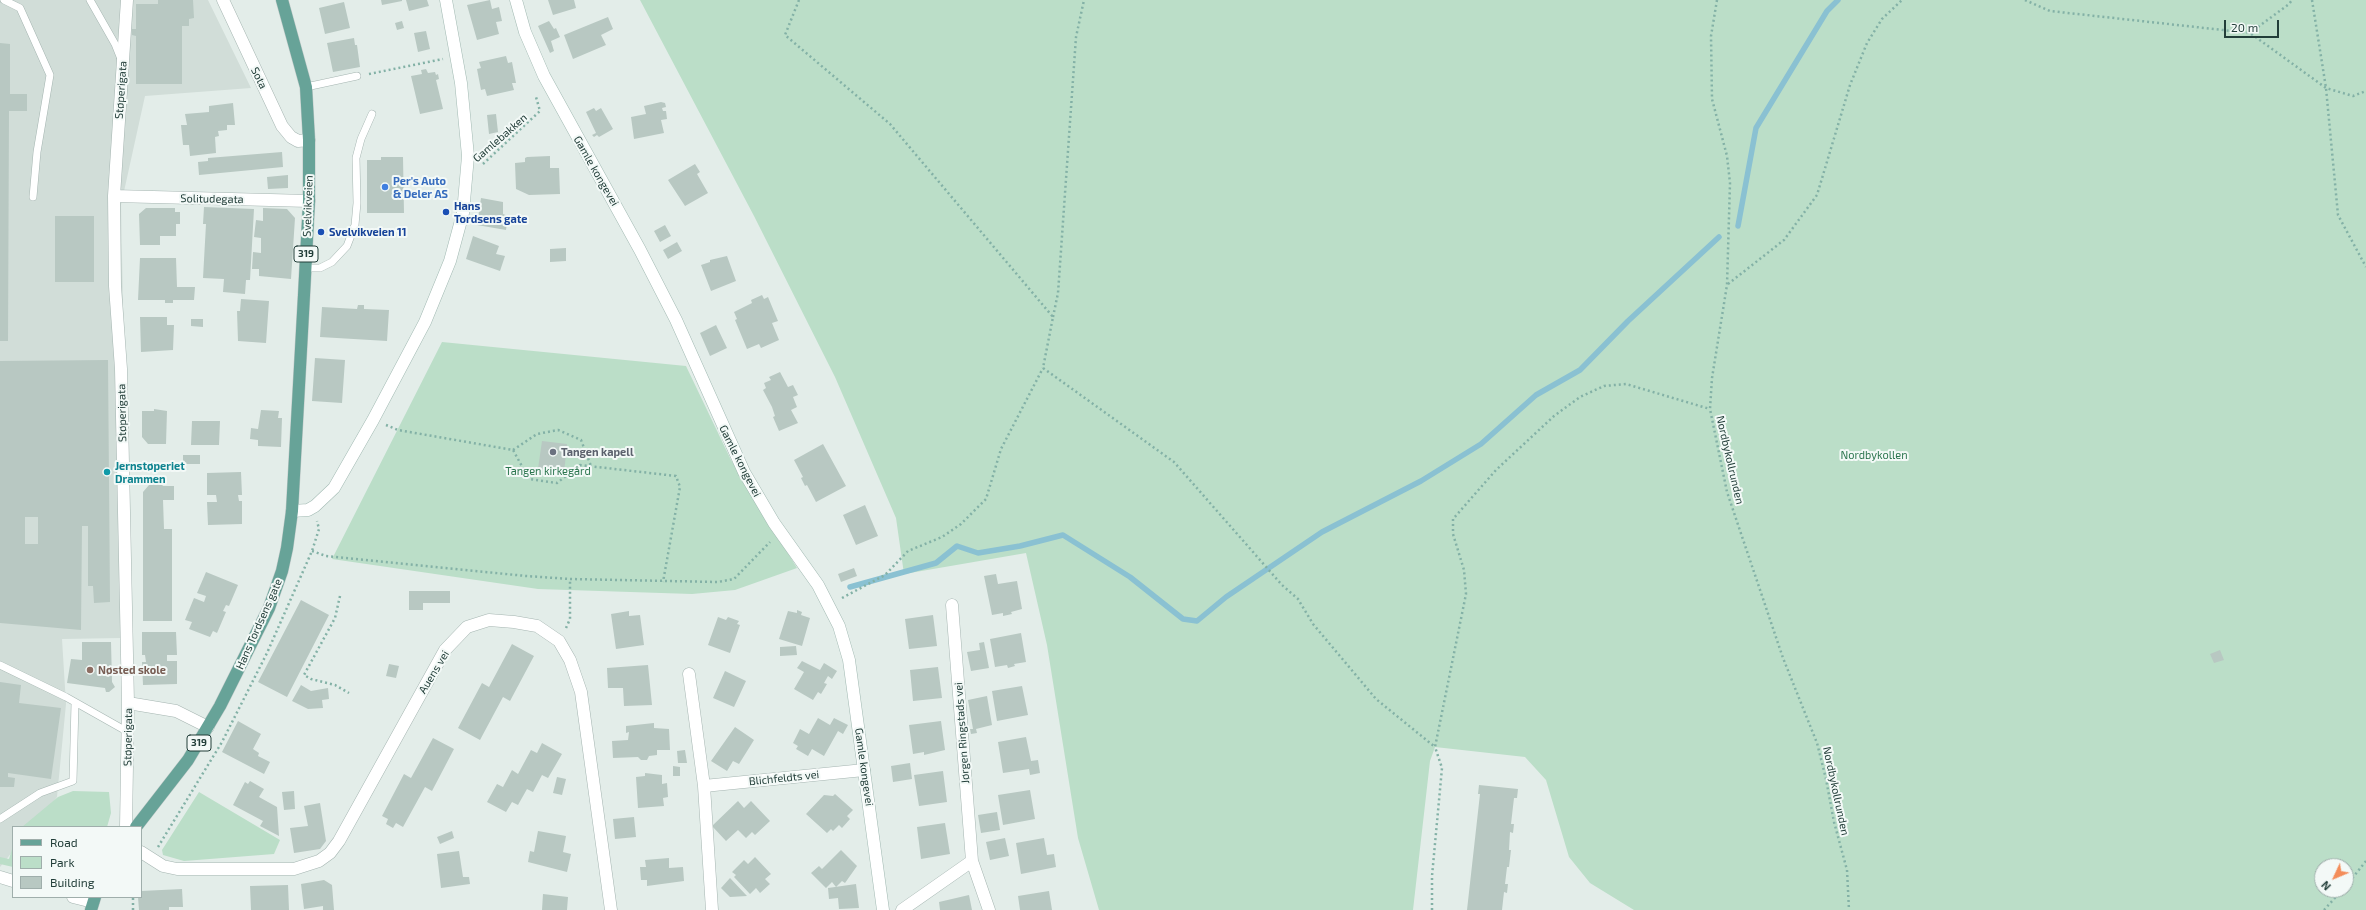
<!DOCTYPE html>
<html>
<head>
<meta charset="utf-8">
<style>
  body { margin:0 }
  #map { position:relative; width:2366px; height:910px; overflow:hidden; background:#e3ede9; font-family:"Exo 2",sans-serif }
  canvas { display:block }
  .legend { position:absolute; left:12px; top:826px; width:130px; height:72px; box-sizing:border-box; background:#f3f9f7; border:1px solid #9faeab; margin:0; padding:5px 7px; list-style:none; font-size:12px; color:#223e39 }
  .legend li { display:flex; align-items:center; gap:8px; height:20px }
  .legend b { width:20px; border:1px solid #9faeab }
  .north { position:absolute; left:2314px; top:858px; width:40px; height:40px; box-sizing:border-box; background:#f3f9f7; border:1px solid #9faeab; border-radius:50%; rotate:226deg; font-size:11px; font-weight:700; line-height:16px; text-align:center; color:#223e39 }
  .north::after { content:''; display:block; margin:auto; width:14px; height:18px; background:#f38d5a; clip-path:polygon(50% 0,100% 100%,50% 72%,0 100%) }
  .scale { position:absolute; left:2224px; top:20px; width:55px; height:18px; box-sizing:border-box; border:2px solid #223e39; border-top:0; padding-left:5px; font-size:12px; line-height:14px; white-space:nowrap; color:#223e39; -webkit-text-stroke:3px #f3f9f7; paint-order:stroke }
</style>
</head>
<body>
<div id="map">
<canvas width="2366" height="910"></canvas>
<ul class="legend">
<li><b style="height:5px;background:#67a398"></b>Road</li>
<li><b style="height:11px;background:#bbdec8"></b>Park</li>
<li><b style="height:11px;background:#b8c8c2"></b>Building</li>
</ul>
<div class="north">N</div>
<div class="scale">20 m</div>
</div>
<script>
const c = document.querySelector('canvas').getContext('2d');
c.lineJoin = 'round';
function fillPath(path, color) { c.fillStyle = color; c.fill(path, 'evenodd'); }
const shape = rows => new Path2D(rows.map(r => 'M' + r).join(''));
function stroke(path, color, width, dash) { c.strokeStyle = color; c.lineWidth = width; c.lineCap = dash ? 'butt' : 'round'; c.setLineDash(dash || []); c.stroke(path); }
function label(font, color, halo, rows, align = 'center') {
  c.font = font + ' "Exo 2",sans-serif'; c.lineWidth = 4; c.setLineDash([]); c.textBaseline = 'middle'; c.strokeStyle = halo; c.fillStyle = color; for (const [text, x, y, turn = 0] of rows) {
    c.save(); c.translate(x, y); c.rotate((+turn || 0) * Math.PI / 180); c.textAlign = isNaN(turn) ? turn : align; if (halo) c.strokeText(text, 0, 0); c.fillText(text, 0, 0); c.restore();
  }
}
fillPath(shape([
  [0,0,208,0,251,88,145,96,121,205,124,357,121,638,62,639,66,704,57,797,33,827,13,827,13,851,0,867]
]), '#d1ddd8');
fillPath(shape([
  [640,0,2366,0,2366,910,1634,910,1590,883,1569,857,1546,780,1525,757,1435,747,1430,761,1413,910,1099,910,1078,838,1047,645,1026,553,904,574,896,518,835,377,754,216],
  [2322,866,2346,866,2346,890,2322,890],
  [442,342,686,366,731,460,797,568,735,590,692,594,538,589,332,559],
  [73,791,109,792,111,813,107,827,22,827,58,797],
  [199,792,280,840,274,854,184,861,163,855,162,850],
  [13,846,13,867,0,864,0,857,9,859]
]), '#bbdec8');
stroke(shape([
  [1738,226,1756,128,1827,11,1838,0],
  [850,587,936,563,957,546,978,553,1020,546,1063,535,1130,577,1183,619,1197,621,1226,597,1322,532,1421,481,1481,444,1536,395,1580,370,1628,321,1719,237]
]), '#8ac1d2', 5.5);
fillPath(shape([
  [158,0,193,0,194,18,189,19,189,26,182,26,182,84,136,84,136,36,132,35,132,29,136,29,136,4,158,4],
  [381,0,402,0,402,1,382,5],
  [406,0,427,0,429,6,409,11],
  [490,0,492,9,499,7,502,21,496,22,499,34,477,40,467,5],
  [548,0,574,0,576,8,553,15],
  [344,2,350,28,325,34,319,8],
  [608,17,613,29,601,35,606,45,573,59,564,35],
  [402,21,404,28,397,30,395,23],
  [549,21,554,29,556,28,560,37,551,41,554,51,550,53,538,26],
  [426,31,430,49,418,52,414,33],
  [354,38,355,45,357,45,360,67,333,72,327,43],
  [0,43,10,44,10,94,27,94,27,111,9,111,8,341,0,341],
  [506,56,508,63,512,62,516,83,512,83,514,90,487,96,485,89,481,90,477,69,481,68,479,62],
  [426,69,428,73,435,72,436,75,438,74,439,79,436,80,443,109,420,114,411,76,422,74,421,70],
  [661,102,665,103,666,107,662,108,663,111,666,111,667,119,661,120,664,133,634,139,631,117,646,114,644,106],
  [233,103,235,125,227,125,227,130,218,131,219,136,215,137,216,153,190,156,189,145,183,145,181,125,187,125,185,114,209,112,209,106],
  [594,108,596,111,601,108,613,129,599,137,597,135,594,137,592,135,596,133,586,112],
  [496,114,498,132,489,134,487,115],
  [282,152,283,167,199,175,198,162,208,161,208,158],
  [550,156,550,168,559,168,560,194,529,195,516,189,515,163,525,162,525,158,527,157],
  [381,157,403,157,404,213,367,213,367,160,381,160],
  [695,164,700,172,697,174,708,193,685,206,668,180],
  [288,175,288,188,268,189,267,177],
  [481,198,503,202,503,214,508,216,506,230,477,225],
  [204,207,254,209,250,280,246,280,245,294,223,292,224,279,203,278,206,224,203,224],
  [146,208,175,208,175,212,180,212,180,224,176,224,176,236,160,236,160,245,140,245,139,214],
  [263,208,287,209,295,218,291,279,259,276,259,269,252,269,253,252,261,253,261,238,254,237,256,220,263,221],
  [55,216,94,216,94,282,55,282],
  [665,225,671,236,660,242,654,231],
  [473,236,499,246,496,254,505,256,500,271,466,259],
  [677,242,682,251,668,259,663,250],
  [566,248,566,261,550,262,550,249],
  [727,256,736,281,711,291,701,265,710,262,710,260],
  [140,258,176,258,177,287,195,287,194,300,173,300,173,303,165,303,165,300,138,300],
  [762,295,764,299,768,297,778,321,772,323,779,340,761,348,759,344,747,349,735,320,737,319,734,312,752,303,751,300],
  [241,299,269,301,266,343,238,341,237,311,240,311],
  [358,305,364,305,364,309,389,310,387,341,320,337,322,307,357,309],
  [140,317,167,317,167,325,174,325,173,350,141,352],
  [191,319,203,319,203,327,191,326],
  [716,325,727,348,710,356,700,333],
  [315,358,345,360,342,403,312,401],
  [108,360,110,602,94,603,93,586,88,586,88,526,82,526,81,630,0,623,0,361],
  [25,517,38,517,38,544,25,544],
  [780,372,788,387,793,385,798,395,793,397,797,407,791,410,798,423,779,431,773,417,775,416,772,407,763,390,766,388,764,383,771,380,769,377],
  [154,409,167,411,166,444,148,444,142,437,142,411,154,411],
  [261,410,279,411,278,418,282,418,281,447,258,446,258,440,250,439,251,428,258,429],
  [192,421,220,421,219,445,191,445],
  [542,441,567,444,564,473,538,469],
  [823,444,846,486,816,502,807,485,805,486,801,478,803,477,794,460],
  [183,455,200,455,200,464,183,464],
  [241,472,242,495,238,495,239,501,242,501,242,524,208,525,207,502,217,502,216,495,207,495,207,473],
  [159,481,163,486,174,486,174,500,163,500,164,529,172,529,172,621,143,621,143,492,149,485,152,485,152,482],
  [865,505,878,536,856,545,843,515],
  [854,568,857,576,841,582,838,574],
  [206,572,238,585,229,606,226,605,223,611,226,612,217,633,213,631,210,637,189,629,192,622,185,620,194,598,204,602,206,596,197,593],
  [996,574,998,584,1017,581,1022,609,1011,612,1012,614,1003,616,1003,613,992,615,984,576],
  [409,591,450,591,450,603,423,603,423,610,409,610],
  [301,600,329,615,287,697,258,682],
  [797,610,802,612,801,615,810,618,802,646,779,639,788,611,797,613],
  [629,611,629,616,640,615,644,645,616,649,611,614],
  [933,615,937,646,909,649,905,619],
  [718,617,726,620,728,617,739,621,737,624,740,625,730,653,708,645],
  [142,632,176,632,177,655,167,655,167,661,177,661,177,684,143,685,142,662,146,662,145,655,142,655],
  [1021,633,1026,662,1014,664,1015,666,1008,668,1007,665,995,667,990,639],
  [82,642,111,642,112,682,115,687,109,692,106,692,105,688,67,683,71,659,82,660],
  [984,642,989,668,971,671,967,652,980,650,979,643],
  [512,644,534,656,510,701,503,697,480,740,458,728,482,683,489,687],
  [796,646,797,655,780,656,780,647],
  [2220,650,2224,660,2214,663,2210,654],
  [802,661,820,670,824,663,837,671,832,679,828,676,824,683,827,684,821,694,818,692,813,700,794,689,804,672,797,668],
  [389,664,399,666,396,678,386,676],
  [648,665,652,705,624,706,623,688,608,688,607,668],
  [938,667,942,698,913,701,910,670],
  [725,671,746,681,734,707,713,698],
  [0,682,21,685,19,703,61,708,51,779,8,773,8,777,15,778,14,787,0,787],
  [301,685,311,691,328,688,329,699,322,700,323,708,308,709,292,701],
  [1022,686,1028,715,997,721,992,691],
  [987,696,992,725,976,729,977,733,971,734,970,729,973,729,968,700],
  [818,718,830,725,834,718,848,725,843,734,838,731,824,756,812,749,808,756,796,749,798,746,793,743,800,729,809,734],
  [238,721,261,734,253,749,259,753,258,756,270,762,264,774,222,752],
  [941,721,945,750,924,755,924,752,913,754,909,725],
  [654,723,654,728,669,729,670,750,657,750,657,755,649,756,647,760,641,760,638,757,613,758,612,741,628,740,629,732,626,733,626,726],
  [735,727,754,740,739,764,733,761,727,771,711,761],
  [1026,737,1031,761,1038,760,1040,773,1030,775,1029,769,1003,773,998,742],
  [433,738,454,749,432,791,425,787,403,827,396,823,393,828,386,824,388,819,382,816,404,774,411,778],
  [542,743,562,754,548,778,542,775,533,792,527,789,518,805,512,802,506,812,487,802,497,784,503,787,512,770,518,774,531,750,537,753],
  [685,750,687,763,678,763,677,751],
  [910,763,912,779,893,782,891,766],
  [673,766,680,767,680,776,673,776],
  [943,771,947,802,919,806,914,775],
  [645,773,662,775,662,784,667,783,668,797,663,798,664,806,638,808,636,777,645,776],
  [557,777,566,779,562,795,553,793],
  [250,781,264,789,259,797,277,807,279,836,260,826,263,821,233,805,245,782,248,784],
  [1479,785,1518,789,1517,798,1514,798,1511,824,1514,824,1513,833,1510,832,1509,850,1511,850,1509,867,1507,867,1505,884,1508,884,1507,893,1504,892,1502,910,1467,910,1480,794,1478,794],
  [1030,790,1035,819,1003,825,998,795],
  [294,791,295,809,284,810,282,792],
  [835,794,853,810,847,816,850,819,842,828,839,825,833,831,831,829,827,833,806,814,824,795,833,796],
  [738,801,744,808,751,801,770,821,755,835,752,832,746,838,738,830,726,841,712,826],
  [320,803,326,841,320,849,294,853,290,828,308,826,304,806],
  [997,812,1000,830,981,833,978,815],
  [634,817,636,837,615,839,613,819],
  [945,823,950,854,921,859,917,827],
  [452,831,454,838,440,844,437,837],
  [538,831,566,836,563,852,571,854,567,872,528,862,530,851,534,852],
  [1005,838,1009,856,990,860,986,842],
  [1044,838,1047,855,1054,854,1056,867,1021,874,1016,843],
  [841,850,857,866,845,883,842,881,836,887,832,882,826,888,811,873,819,866,822,869],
  [459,851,463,877,469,877,470,884,441,888,437,854],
  [755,857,771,874,765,879,770,884,760,893,756,888,750,894,734,877,736,875,732,872,744,860,748,864],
  [669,858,669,868,683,867,684,881,647,886,647,880,641,880,640,867,646,867,645,860],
  [730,878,747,896,730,897,721,888],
  [324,880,332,885,334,910,323,910,323,906,304,909,301,884],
  [856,884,859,908,839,909,838,898,829,899,828,888],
  [288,885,289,910,251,910,250,886],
  [182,889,183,907,169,907,169,910,139,910,138,897,141,897,141,891],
  [1049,891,1052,910,1020,910,1018,896],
  [543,894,568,897,567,910,542,910],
  [969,895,972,910,940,910,939,902]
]), '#b8c8c2');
const lane = shape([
  [4,0,20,8,50,75,37,152,33,197],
  [90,0,115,44,121,59],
  [306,87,357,76],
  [305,268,320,268,332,262,347,246,355,225,357,203,356,158,361,139,372,114],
  [0,665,66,697,128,732],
  [0,819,40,793,73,781,75,703]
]);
const street = shape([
  [223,0,282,126,291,137,298,141,309,140],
  [114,196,309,201],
  [689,674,704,786,712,910],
  [128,703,176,711,208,727],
  [704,786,864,770],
  [126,827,128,703,121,369,115,286,114,196,127,0],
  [141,852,163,866,177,869,294,869,319,861,330,853,339,841,445,650,467,627,489,620,514,622,537,626,559,641,570,660,581,692,611,910],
  [972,861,989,910],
  [0,877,13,881],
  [73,897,93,902],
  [902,910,972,861,952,605]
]);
const secondary = shape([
  [516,0,525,32,544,76,640,250,676,320,744,472,774,523,818,585,839,626,849,660,883,910],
  [292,511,308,510,315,506,334,488,373,420,425,322,450,261,463,213,468,156,461,83,446,0]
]);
const primary = shape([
  [136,827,188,760,220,706,269,608,282,571,287,548,292,511,304,295,309,201,309,140,306,87,282,0],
  [91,910,95,897]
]);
stroke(lane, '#a5b5b1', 8);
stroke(street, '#a5b5b1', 13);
stroke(secondary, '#a1b9b2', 13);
stroke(primary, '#c1c9c8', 13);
stroke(shape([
  [799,0,785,35,890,124,1053,317,1043,368,1174,462,1282,585,1298,599,1313,624,1376,699,1435,747,1466,594,1464,570,1453,534,1453,519,1496,470,1554,416,1580,397,1604,386,1626,384,1710,409],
  [1717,0,1711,36,1712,99,1727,156,1730,183,1727,285,1712,378,1710,409,1727,492,1783,658,1817,743,1826,779,1834,822,1847,870,1849,910],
  [2025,0,2050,11,2250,33,2326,88,2353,96,2366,91],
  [2312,0,2326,88,2338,215,2366,267],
  [2250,33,2289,4,2292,0],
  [369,74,443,59],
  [483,164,540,111,536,97],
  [1728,284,1784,240,1817,195,1850,85,1867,43,1882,19,1902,0],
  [1053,317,1058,293,1076,37,1084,0],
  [386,425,398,430,513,450,529,479,557,483,580,465,676,476,680,487,663,582],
  [513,450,537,434,558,430,581,440,591,466],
  [312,551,326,556,526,576,570,579,718,582,734,579,770,542],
  [340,596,335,618,304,675,311,679,335,685,349,693],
  [842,598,885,575,908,551,942,537,961,524,986,499,1001,449,1043,368],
  [566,628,570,619,570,579],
  [158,847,222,742,267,653,312,551,319,529,317,521],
  [2346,886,2366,861],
  [133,910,133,897],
  [1432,910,1432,876,1442,768,1435,747],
  [2324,910,2342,890]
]), '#83b1a6', 2.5, [2, 3]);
stroke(lane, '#fff', 7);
stroke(street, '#fff', 12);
stroke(secondary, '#fff', 12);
stroke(primary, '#67a398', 12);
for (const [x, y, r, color] of [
  [385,187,4,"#3f7fe0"],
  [446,212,4,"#1a4fb4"],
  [321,232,4,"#1a4fb4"],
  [553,452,4,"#6b7280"],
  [107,472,4,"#0f9aa8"],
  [90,670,4,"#8d6e63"]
]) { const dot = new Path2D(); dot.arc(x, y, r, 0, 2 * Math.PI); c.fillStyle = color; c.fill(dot); stroke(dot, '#f3f9f7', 1.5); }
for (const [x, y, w] of [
  [306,254,24],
  [199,743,24]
]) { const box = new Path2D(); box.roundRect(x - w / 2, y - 8, w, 16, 3); c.fillStyle = '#f3f9f7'; c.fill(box); stroke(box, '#223e39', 1); }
label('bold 10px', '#223e39', null, [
  ["319",306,254],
  ["319",199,743]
]);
label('11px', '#223e39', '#f3f9f7', [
  ["Sota",259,78,64],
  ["Støperigata",121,90,-86],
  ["Gamlebakken",500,138,-41],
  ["Gamle kongevei",596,171,60],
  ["Solitudegata",212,199,1],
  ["Svelvikveien",308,206,-88],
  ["Støperigata",122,413,-91],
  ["Nordbykollrunden",1730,460,77],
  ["Gamle kongevei",740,461,63],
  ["Hans Tordsens gate",259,624,-66],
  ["Auens vei",434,672,-59],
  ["Jørgen Ringstads vei",962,733,-94],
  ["Støperigata",128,737,-89],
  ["Gamle kongevei",864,767,82],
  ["Blichfeldts vei",784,778,-6],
  ["Nordbykollrunden",1836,791,78]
]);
label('bold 11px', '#366cbe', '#f3f9f7', [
  ["Per's Auto",393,181],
  ["& Deler AS",393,194]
], 'left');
label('bold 11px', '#164399', '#f3f9f7', [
  ["Hans",454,206],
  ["Tordsens gate",454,219],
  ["Svelvikveien 11",329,232]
], 'left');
label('bold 11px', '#5b616d', '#f3f9f7', [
  ["Tangen kapell",561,452]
], 'left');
label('11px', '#2c764f', '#f3f9f7', [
  ["Nordbykollen",1874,455],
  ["Tangen kirkegård",548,471]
]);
label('bold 11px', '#0d838f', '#f3f9f7', [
  ["Jernstøperiet",115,466],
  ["Drammen",115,479]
], 'left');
label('bold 11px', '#785e54', '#f3f9f7', [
  ["Nøsted skole",98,670]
], 'left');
</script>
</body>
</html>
